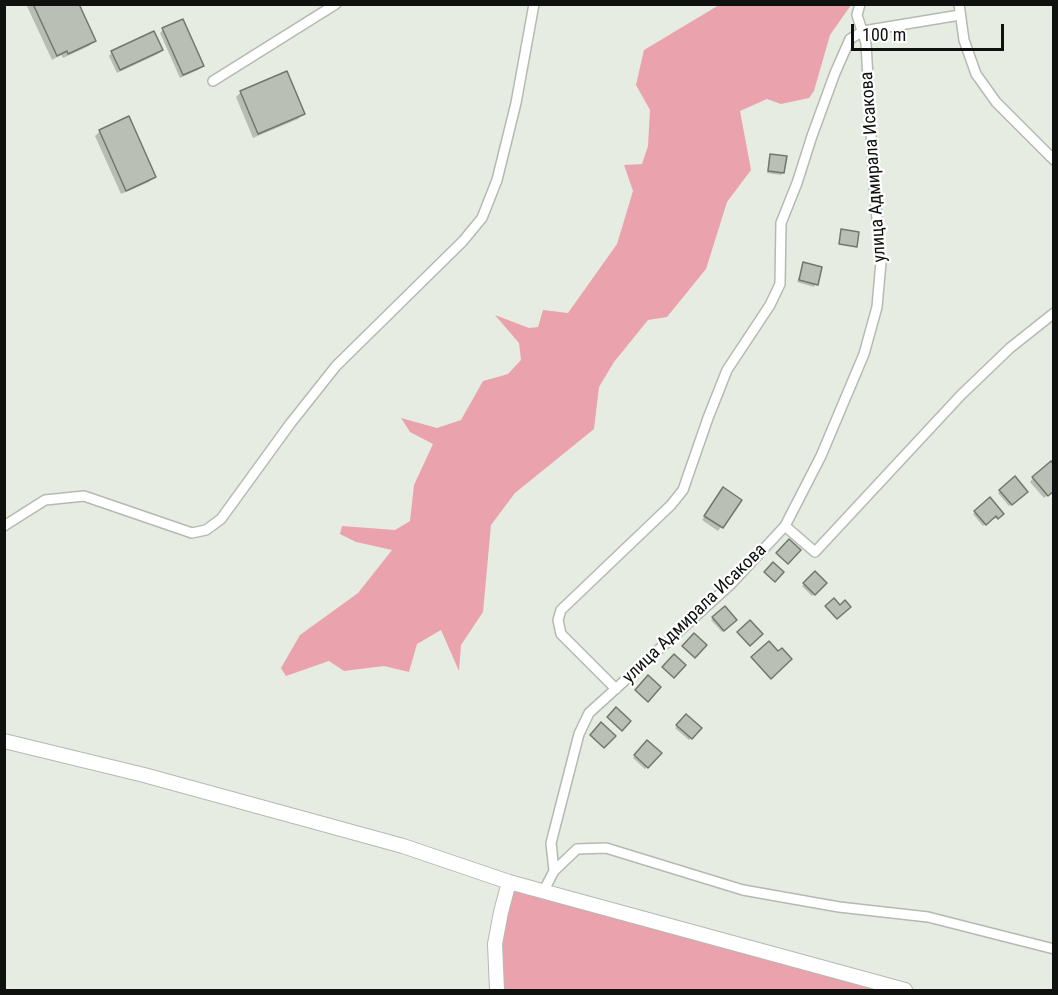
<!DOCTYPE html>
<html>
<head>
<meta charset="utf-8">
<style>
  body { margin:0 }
  #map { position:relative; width:1058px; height:995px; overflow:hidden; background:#e6ece2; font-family:"Roboto Condensed",sans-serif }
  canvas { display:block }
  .frame { position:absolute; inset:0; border:6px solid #0f110e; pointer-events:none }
  .scale { position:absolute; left:851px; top:24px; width:153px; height:27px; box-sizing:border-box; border:3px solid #0f110e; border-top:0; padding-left:8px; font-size:18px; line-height:21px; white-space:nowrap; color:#0f110e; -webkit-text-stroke:4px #fff; paint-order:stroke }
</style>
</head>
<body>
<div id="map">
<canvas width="1058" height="995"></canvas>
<div class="frame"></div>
<div class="scale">100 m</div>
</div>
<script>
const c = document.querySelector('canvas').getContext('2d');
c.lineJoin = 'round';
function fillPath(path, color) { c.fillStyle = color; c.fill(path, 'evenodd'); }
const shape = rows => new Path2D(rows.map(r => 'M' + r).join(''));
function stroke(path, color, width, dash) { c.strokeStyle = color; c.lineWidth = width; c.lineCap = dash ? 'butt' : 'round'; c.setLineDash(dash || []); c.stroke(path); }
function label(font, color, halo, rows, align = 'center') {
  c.font = font + ' "Roboto Condensed",sans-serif'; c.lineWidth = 4.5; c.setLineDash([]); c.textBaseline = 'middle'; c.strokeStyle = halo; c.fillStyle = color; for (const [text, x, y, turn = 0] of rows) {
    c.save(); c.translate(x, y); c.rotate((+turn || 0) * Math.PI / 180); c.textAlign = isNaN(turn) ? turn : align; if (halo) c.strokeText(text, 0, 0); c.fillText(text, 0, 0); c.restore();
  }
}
fillPath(shape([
  [719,5,851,5,830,35,814,91,809,98,781,104,767,99,740,111,751,170,727,202,706,269,667,317,648,320,614,362,599,387,594,429,515,493,491,525,483,612,461,645,459,671,441,630,417,644,409,672,384,666,344,671,329,661,286,676,281,668,300,635,358,593,392,550,356,542,340,534,342,526,395,530,410,521,414,485,433,444,410,432,401,418,437,428,461,420,483,381,508,374,521,360,519,343,495,315,529,328,538,327,543,310,568,313,617,244,633,191,624,165,642,164,648,146,650,110,636,85,644,50],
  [510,886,893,990,500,990,497,944]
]), '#eaa3ad');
fillPath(shape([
  [26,4,77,4,94,41,89,46,63,58,61,55,52,60],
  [163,30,202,66,198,70,180,78,160,33],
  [162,50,158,54,117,73,109,56,112,52],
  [241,92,303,114,298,119,253,138,236,97],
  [100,131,154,177,149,182,121,194,95,136],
  [771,155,783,173,781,175,767,173,769,158],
  [804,264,816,284,814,287,797,282],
  [1015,478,1026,492,1009,506,998,493],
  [1033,478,1054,490,1044,498,1030,482],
  [720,493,740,500,718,531,702,520],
  [989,499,1002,514,995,519,993,517,983,526,973,514],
  [815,573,825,583,812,596,802,586],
  [725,608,735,620,722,632,711,620],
  [686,716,700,728,689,740,675,728],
  [647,742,660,753,645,769,633,758]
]), '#0003');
const building = shape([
  [33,4,79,4,96,41,68,54,67,51,57,56,33,4],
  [183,19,204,66,183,75,162,28,183,19],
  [154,31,163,50,120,70,111,51,154,31],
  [287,71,305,114,258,134,240,91,287,71],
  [129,116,156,177,126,191,99,130,129,116],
  [770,154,787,156,784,173,768,171,770,154],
  [841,229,859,232,857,247,839,244,841,229],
  [803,262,822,267,818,285,799,280,803,262],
  [1051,461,1054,465,1054,491,1048,496,1032,477,1051,461],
  [1015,476,1028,492,1012,505,999,490,1015,476],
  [723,487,742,500,723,528,704,516,723,487],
  [990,497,1004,514,998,519,996,516,986,525,974,511,990,497],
  [789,539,801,550,788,564,776,553,789,539],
  [773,562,784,572,775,582,764,572,773,562],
  [815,571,827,583,815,595,803,583,815,571],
  [834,598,840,605,845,600,851,607,837,619,825,606,834,598],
  [725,606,737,620,724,631,712,617,725,606],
  [750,620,763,634,750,646,737,632,750,620],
  [694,633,707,645,695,658,682,646,694,633],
  [769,641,778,651,782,648,792,659,771,679,751,657,769,641],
  [674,654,686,665,674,678,662,667,674,654],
  [648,675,661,687,648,702,635,690,648,675],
  [616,707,631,721,622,731,607,717,616,707],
  [686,714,702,728,692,739,676,725,686,714],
  [601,722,616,736,604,748,590,735,601,722],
  [647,740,662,753,648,768,634,755,647,740]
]);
fillPath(building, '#b9bfb5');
stroke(building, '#72776e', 1.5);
const minor = shape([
  [959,4,964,40,976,74,996,102,1054,160],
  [213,81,336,4],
  [4,526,45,500,84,496,192,533,206,530,221,519,290,424,336,366,463,241,482,218,497,180,516,103,534,4],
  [785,526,815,552,961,395,1010,348,1054,313],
  [616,689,561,634,558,620,561,610,671,505,683,490,708,418,727,370,770,305,780,284,781,223,797,183,812,136,835,73,850,39,863,31,960,15],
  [554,871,551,843,579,734,589,713,731,584,785,526,821,456,864,354,877,307,881,262,874,186,866,43,857,15,860,4],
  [543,892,554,871,577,849,606,848,743,890,839,907,928,917,1054,949]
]);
const secondary = shape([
  [4,741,144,775,403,846,509,882,905,990],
  [497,990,495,944,501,912,509,882]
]);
stroke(minor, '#b5bab1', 12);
stroke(secondary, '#b5bab1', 16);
stroke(minor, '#fff', 9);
stroke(secondary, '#fff', 14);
label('18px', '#0f110e', '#fff', [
  ["улица Адмирала Исакова",874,167,-94],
  ["улица Адмирала Исакова",695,614,-44]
]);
</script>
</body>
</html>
